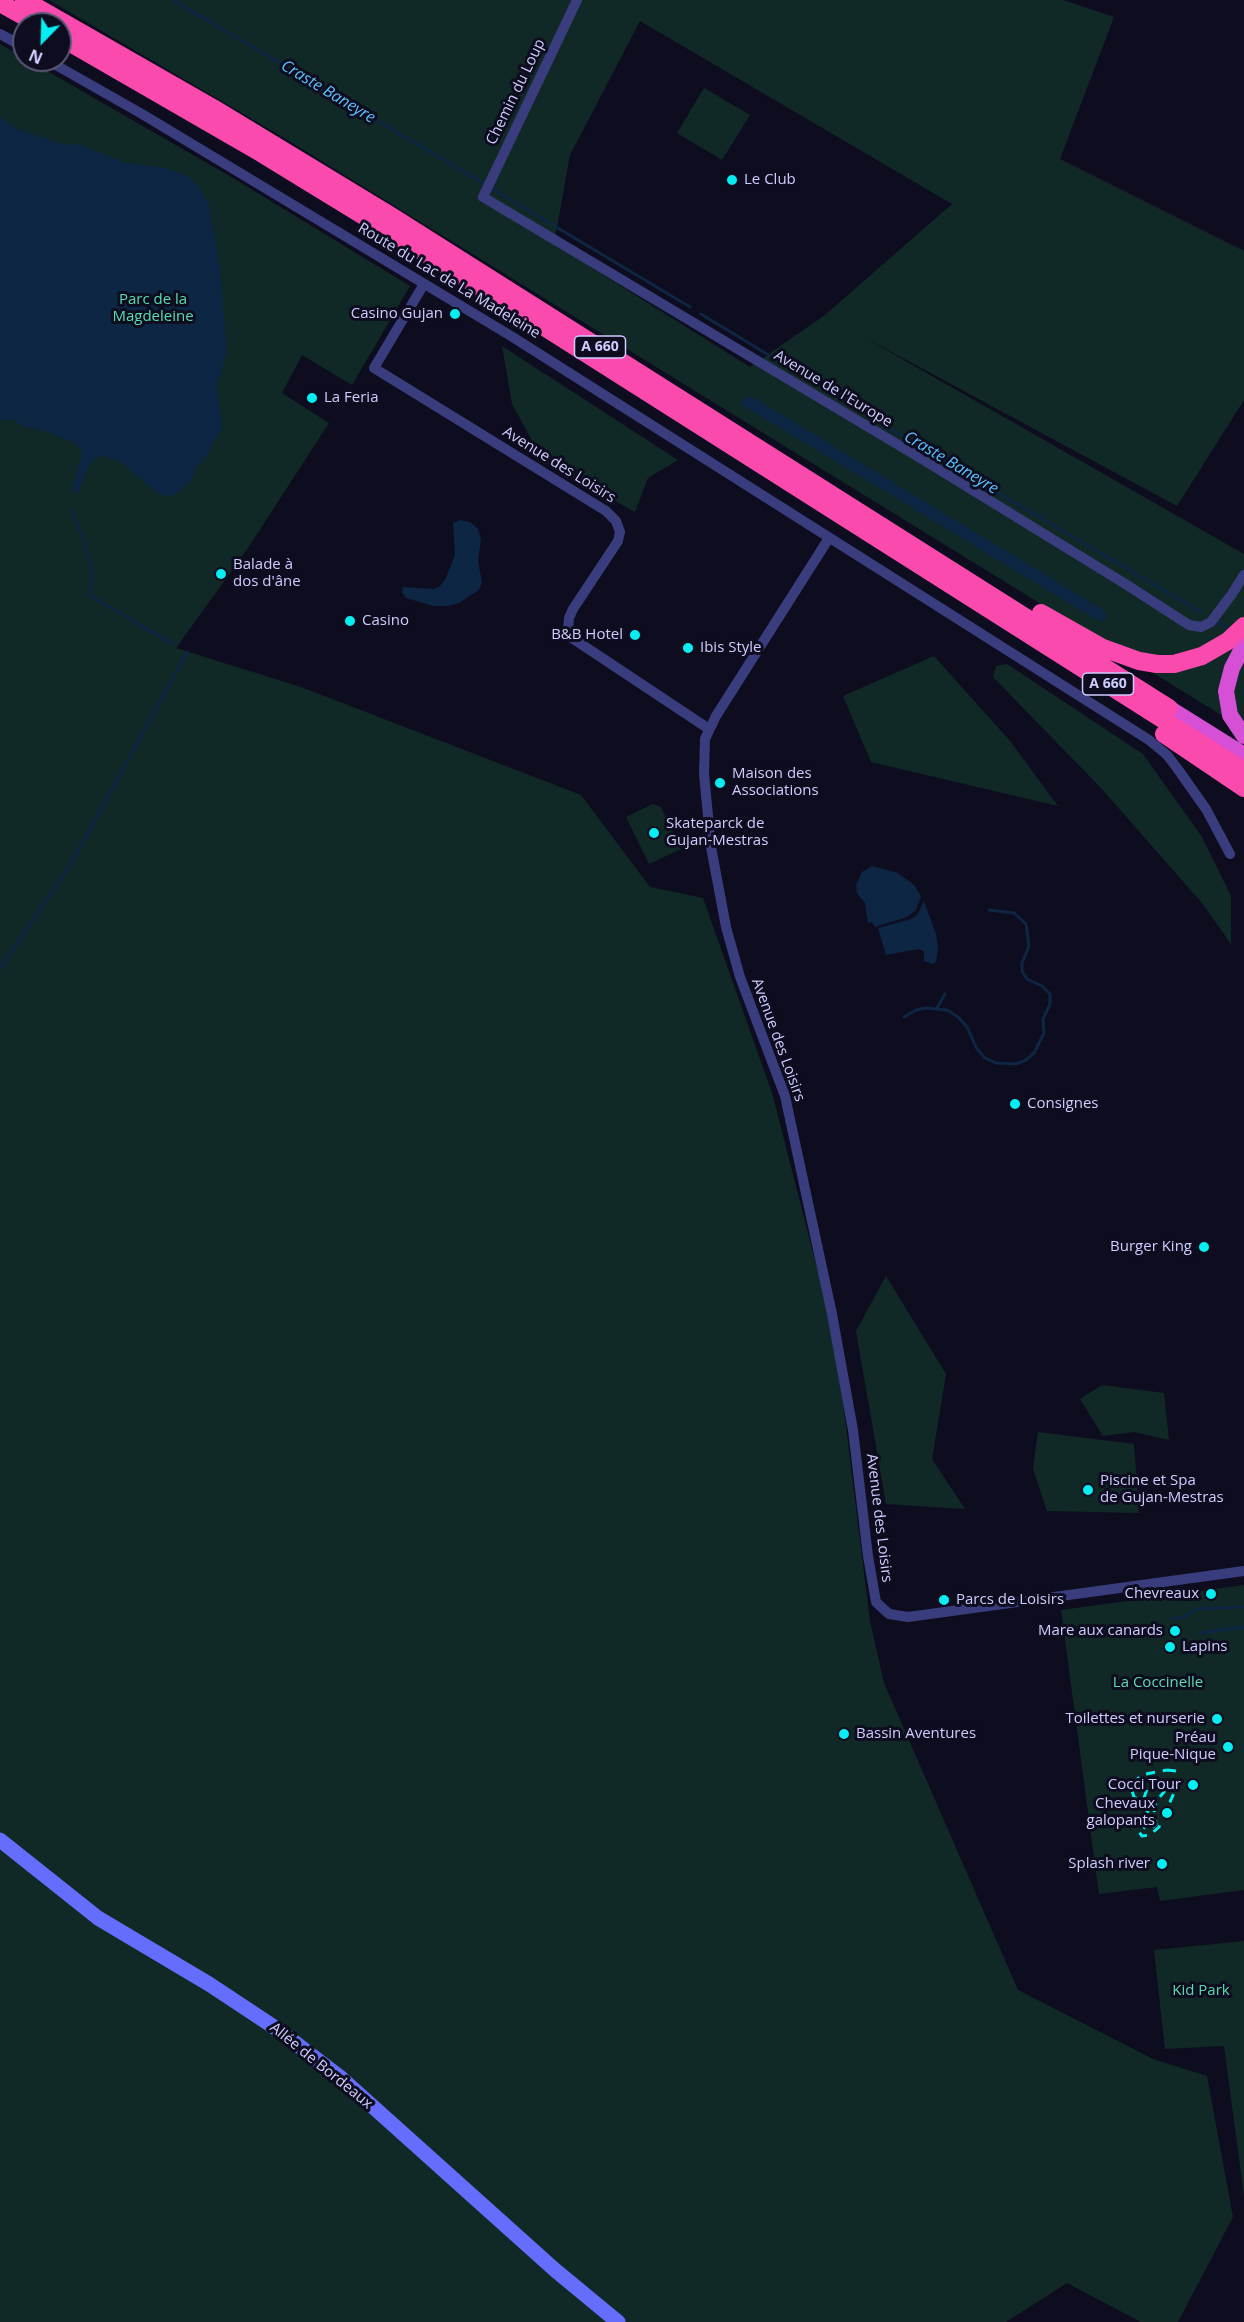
<!DOCTYPE html>
<html>
<head>
<meta charset="utf-8">
<style>
  body { margin:0 }
  #map { position:relative; width:1244px; height:2322px; overflow:hidden; background:#0e0d1f; font-family:"Open Sans",sans-serif }
  canvas { display:block }
  .north { position:absolute; left:12px; top:12px; width:60px; height:60px; box-sizing:border-box; background:#0e0d1f; border:2px solid #5b5978; border-radius:50%; rotate:203deg; font-size:16px; font-weight:700; line-height:24px; text-align:center; color:#ceccfe }
  .north::after { content:''; display:block; margin:auto; width:21px; height:27px; background:#05eef1; clip-path:polygon(50% 0,100% 100%,50% 72%,0 100%) }
</style>
</head>
<body>
<div id="map">
<canvas width="1244" height="2322"></canvas>
<div class="north">N</div>
</div>
<script>
const c = document.querySelector('canvas').getContext('2d');
c.lineJoin = 'round';
function fillPath(path, color) { c.fillStyle = color; c.fill(path, 'evenodd'); }
const shape = rows => new Path2D(rows.map(r => 'M' + r).join(''));
function stroke(path, color, width, dash) { c.strokeStyle = color; c.lineWidth = width; c.lineCap = dash ? 'butt' : 'round'; c.setLineDash(dash || []); c.stroke(path); }
function label(font, color, halo, rows, align = 'center') {
  c.font = font + ' "Open Sans",sans-serif'; c.lineWidth = 6; c.setLineDash([]); c.textBaseline = 'middle'; c.strokeStyle = halo; c.fillStyle = color; for (const [text, x, y, turn = 0] of rows) {
    c.save(); c.translate(x, y); c.rotate((+turn || 0) * Math.PI / 180); c.textAlign = isNaN(turn) ? turn : align; if (halo) c.strokeText(text, 0, 0); c.fillText(text, 0, 0); c.restore();
  }
}
fillPath(shape([
  [49,0,1063,0,1114,17,1060,159,1244,251,1244,400,1177,506,860,335,1244,554,1244,729,281,136],
  [640,21,952,204,825,315,750,367,554,244,570,155],
  [0,44,24,58,24,60,28,60,233,178,410,286,352,385,302,355,282,393,329,423,248,548,176,648,301,687,581,795,650,887,703,898,772,1093,835,1338,870,1621,884,1683,1018,1990,1153,2059,1207,2076,1233,2217,1178,2322,1141,2322,1067,2283,1006,2322,0,2322],
  [704,88,750,115,722,160,677,133],
  [502,346,678,460,648,478,635,512,544,462,512,404],
  [934,656,1010,741,1058,806,871,762,843,696],
  [1007,664,1143,754,1202,837,1231,896,1231,944,1202,903,1100,787,993,677,996,666],
  [653,804,661,807,681,849,649,864,626,817],
  [886,1276,946,1374,932,1459,965,1509,886,1504,856,1331],
  [1102,1385,1164,1393,1169,1440,1134,1432,1103,1436,1080,1399],
  [1038,1432,1134,1444,1139,1513,1047,1511,1033,1469],
  [1244,1585,1244,1890,1160,1901,1157,1887,1099,1894,1061,1610],
  [1244,1941,1244,2196,1224,2046,1165,2049,1154,1950]
]), '#102926');
fillPath(shape([
  [0,117,16,129,63,144,81,145,126,163,166,168,185,175,197,184,209,205,220,270,227,352,217,385,222,428,205,458,196,468,191,481,174,495,165,496,159,494,119,461,101,455,91,462,78,493,72,492,82,452,75,443,49,432,24,427,13,420,0,420],
  [749,397,756,399,1103,610,1108,615,1106,620,1101,621,1095,619,741,404,742,400],
  [460,520,470,522,478,529,481,539,478,561,482,582,479,590,459,603,449,606,434,606,406,598,402,592,403,587,433,589,439,587,445,580,455,555,453,523],
  [872,866,898,873,914,885,921,896,916,910,907,917,875,927,872,922,868,923,865,903,857,893,856,885,862,872],
  [924,901,936,934,938,948,936,962,932,964,924,961,924,951,919,949,886,955,878,928,911,919,917,915]
]), '#0d2643');
stroke(shape([
  [173,0,483,183],
  [491,188,690,307],
  [701,314,920,447,1201,612],
  [71,510,84,541,93,576,89,595,173,644],
  [1219,623,1226,627],
  [0,969,72,862,187,652],
  [937,1008,945,994],
  [904,1017,916,1010,926,1008,947,1010,958,1017,967,1027,977,1049,985,1058,996,1063,1016,1064,1026,1060,1034,1053,1044,1033,1043,1019,1050,1004,1050,994,1042,986,1027,979,1022,971,1022,963,1029,946,1026,924,1014,913,989,910],
  [1173,1619,1185,1617,1196,1609,1244,1607],
  [1200,1633,1244,1627]
]), '#0d2643', 3);
stroke(shape([
  [577,0,483,197,922,459,1127,585,1189,625,1201,627,1211,622,1232,594,1244,575],
  [0,34,24,47],
  [47,60,142,114,511,336,1149,740,1167,755,1177,768,1206,809,1230,854],
  [424,284,374,368,606,511,616,521,620,532,618,541,573,609,569,618,568,629,572,638,709,729],
  [829,538,716,716,705,739,704,774,711,847,726,927,740,977,785,1096,832,1314,853,1430,868,1556,876,1602,889,1614,908,1617,1244,1571]
]), '#393c7d', 10);
stroke(shape([
  [0,1840,98,1918,209,1984,277,2029,341,2078,555,2270,618,2322]
]), '#656efc', 15);
stroke(shape([
  [1244,645,1232,668,1226,691,1230,715,1244,736],
  [1169,708,1244,755]
]), '#d550d5', 16);
stroke(shape([
  [24,0,213,108,391,216,1169,708],
  [0,3,38,24],
  [60,37,261,153,524,314,1244,771],
  [1041,613,1103,648,1139,661,1157,664,1174,664,1202,656,1228,641,1244,626],
  [1164,734,1244,788]
]), '#fb4aae', 18);
stroke(shape([
  [1167,1770,1176,1771,1179,1777,1178,1784,1159,1827,1150,1835,1142,1836,1136,1828,1136,1806,1141,1802,1148,1806,1148,1811,1143,1817,1142,1825,1146,1829,1151,1829,1156,1824,1154,1809,1157,1800,1164,1792,1163,1788,1159,1782,1151,1783,1148,1786,1144,1798,1140,1800,1134,1797,1131,1787,1141,1775,1167,1770]
]), '#05eef1', 3, [9, 8]);
for (const [x, y, r, color] of [
  [732,180,6,"#05eef1"],
  [455,314,6,"#05eef1"],
  [312,398,6,"#05eef1"],
  [221,574,6,"#05eef1"],
  [350,621,6,"#05eef1"],
  [635,635,6,"#05eef1"],
  [688,648,6,"#05eef1"],
  [720,783,6,"#05eef1"],
  [654,833,6,"#05eef1"],
  [1015,1104,6,"#05eef1"],
  [1204,1247,6,"#05eef1"],
  [1088,1490,6,"#05eef1"],
  [1211,1594,6,"#05eef1"],
  [944,1600,6,"#05eef1"],
  [1175,1631,6,"#05eef1"],
  [1170,1647,6,"#05eef1"],
  [1217,1719,6,"#05eef1"],
  [844,1734,6,"#05eef1"],
  [1228,1747,6,"#05eef1"],
  [1193,1785,6,"#05eef1"],
  [1167,1813,6,"#05eef1"],
  [1162,1864,6,"#05eef1"]
]) { const dot = new Path2D(); dot.arc(x, y, r, 0, 2 * Math.PI); c.fillStyle = color; c.fill(dot); stroke(dot, '#0e0d1f', 2); }
for (const [x, y, w] of [
  [600,347,51],
  [1108,684,51]
]) { const box = new Path2D(); box.roundRect(x - w / 2, y - 11, w, 22, 4.5); c.fillStyle = '#0e0d1f'; c.fill(box); stroke(box, '#ceccfe', 1.5); }
label('bold 14px', '#ceccfe', null, [
  ["A 660",600,347],
  ["A 660",1108,684]
]);
label('15px', '#ceccfe', '#0e0d1f', [
  ["Chemin du Loup",516,92,-64],
  ["Route du Lac de La Madeleine",449,281,31],
  ["Avenue de l'Europe",833,389,31],
  ["Avenue des Loisirs",559,465,32],
  ["Avenue des Loisirs",778,1040,70],
  ["Avenue des Loisirs",879,1518,83],
  ["Allée de Bordeaux",321,2066,39]
]);
label('15px', '#ceccfe', '#0e0d1f', [
  ["Le Club",744,180],
  ["Casino Gujan",443,314,"right"],
  ["La Feria",324,398],
  ["Balade à",233,565],
  ["dos d'âne",233,582],
  ["Casino",362,621],
  ["B&B Hotel",623,635,"right"],
  ["Ibis Style",700,648],
  ["Maison des",732,774],
  ["Associations",732,791],
  ["Skateparck de",666,824],
  ["Gujan-Mestras",666,841],
  ["Consignes",1027,1104],
  ["Burger King",1192,1247,"right"],
  ["Piscine et Spa",1100,1481],
  ["de Gujan-Mestras",1100,1498],
  ["Chevreaux",1199,1594,"right"],
  ["Parcs de Loisirs",956,1600],
  ["Mare aux canards",1163,1631,"right"],
  ["Lapins",1182,1647],
  ["Toilettes et nurserie",1205,1719,"right"],
  ["Bassin Aventures",856,1734],
  ["Préau",1216,1738,"right"],
  ["Pique-Nique",1216,1755,"right"],
  ["Cocci Tour",1181,1785,"right"],
  ["Chevaux",1155,1804,"right"],
  ["galopants",1155,1821,"right"],
  ["Splash river",1150,1864,"right"]
], 'left');
label('15px', '#5adcb0', '#0e0d1f', [
  ["Parc de la",153,300],
  ["Magdeleine",153,317],
  ["La Coccinelle",1158,1683],
  ["Kid Park",1201,1991]
]);
label('italic 16px', '#5cc0fc', '#0e0d1f', [
  ["Craste Baneyre",328,92,31],
  ["Craste Baneyre",951,463,31]
]);
</script>
</body>
</html>
